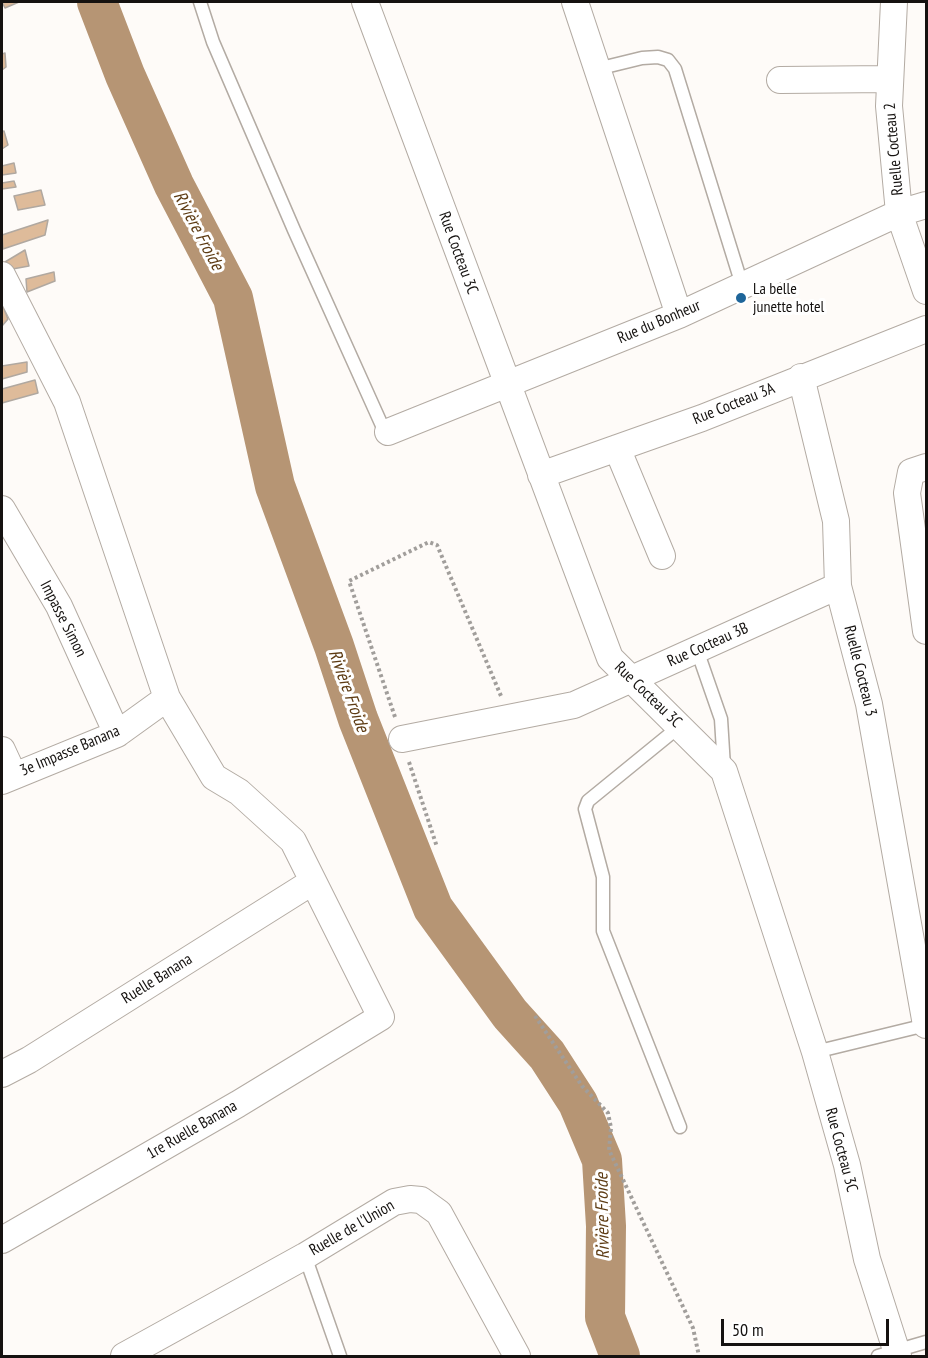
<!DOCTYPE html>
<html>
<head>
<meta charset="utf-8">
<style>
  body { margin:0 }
  #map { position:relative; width:928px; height:1358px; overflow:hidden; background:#fefbf8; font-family:"PT Sans Narrow",sans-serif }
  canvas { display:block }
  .frame { position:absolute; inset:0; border:3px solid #151210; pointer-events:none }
  .scale { position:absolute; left:721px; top:1319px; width:168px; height:27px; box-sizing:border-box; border:3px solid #151210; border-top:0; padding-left:8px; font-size:18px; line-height:21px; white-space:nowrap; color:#151210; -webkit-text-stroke:4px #fff; paint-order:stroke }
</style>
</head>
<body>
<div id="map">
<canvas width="928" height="1358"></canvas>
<div class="frame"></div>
<div class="scale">50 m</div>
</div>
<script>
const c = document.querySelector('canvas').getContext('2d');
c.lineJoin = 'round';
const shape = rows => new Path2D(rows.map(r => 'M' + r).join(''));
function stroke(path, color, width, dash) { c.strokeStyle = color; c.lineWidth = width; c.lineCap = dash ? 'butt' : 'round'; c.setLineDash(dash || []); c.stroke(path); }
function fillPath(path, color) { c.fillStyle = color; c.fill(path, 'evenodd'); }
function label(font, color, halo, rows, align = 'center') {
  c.font = font + ' "PT Sans Narrow",sans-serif'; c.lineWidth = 6; c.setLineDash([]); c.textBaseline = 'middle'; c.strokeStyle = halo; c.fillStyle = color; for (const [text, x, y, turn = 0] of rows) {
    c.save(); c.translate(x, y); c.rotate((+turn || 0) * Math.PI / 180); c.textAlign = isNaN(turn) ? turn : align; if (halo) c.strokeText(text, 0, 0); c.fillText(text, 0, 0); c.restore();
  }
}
stroke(shape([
  [97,2,125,75,174,185,233,298,275,486,334,646,358,719,433,908,510,1014,547,1055,578,1103,602,1160,606,1226,605,1317,620,1356]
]), '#b69574', 40);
const building = shape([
  [2,2,19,2,5,8,2,2],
  [5,53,6,67,2,70,2,54,5,53],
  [4,131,8,145,2,149,2,132,4,131],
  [14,163,16,173,2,175,2,166,14,163],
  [14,181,16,187,2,189,2,183,14,181],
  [41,190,45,205,18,210,14,196,41,190],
  [48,220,45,235,3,249,2,235,48,220],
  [25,250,29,266,7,270,5,262,25,250],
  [54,272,55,281,27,292,26,279,54,272],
  [2,304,8,319,2,326,2,304],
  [27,362,27,372,2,379,2,366,27,362],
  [35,380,38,393,2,403,2,389,35,380]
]);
fillPath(building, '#debb9a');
stroke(building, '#b0a8a0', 1.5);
const lane = shape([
  [200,2,213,42,294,230,384,430,388,432],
  [597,69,642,58,658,57,668,60,675,69,742,285],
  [697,650,721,719,724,767],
  [680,726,588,801,585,809,603,877,603,931,680,1127],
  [815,1052,926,1025],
  [305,1256,340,1356],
  [878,1356,926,1342]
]);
const street = shape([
  [365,2,610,658,724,771,815,1052,847,1165,867,1259,898,1356],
  [575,2,679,315],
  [894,2,889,106,899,213,926,291],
  [780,80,889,79],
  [2,275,67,402,167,698,214,777,239,792,293,841,381,1017,238,1104,2,1240],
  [801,377,836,521,838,586,869,704,926,1025],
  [388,432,679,315,899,213,926,205],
  [617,448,662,556],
  [926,467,911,472,907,493,926,631],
  [541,475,702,418,926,329],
  [2,509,59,606,117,734],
  [402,739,574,705,838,586],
  [2,750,14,776],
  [2,781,117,734,167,698],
  [2,1074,29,1060,312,882],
  [124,1356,305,1256,394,1202,410,1199,421,1200,439,1213,517,1356]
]);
stroke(lane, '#b3aba3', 15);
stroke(street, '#b3aba3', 28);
stroke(shape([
  [395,717,349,581,429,542,437,545,501,696],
  [409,762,437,847],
  [535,1016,582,1086,608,1113,611,1128,609,1150,693,1328,699,1356]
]), '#a19e9b', 4, [3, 3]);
stroke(lane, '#fff', 12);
stroke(street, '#fff', 26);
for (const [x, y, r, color] of [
  [741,298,6,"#1e6599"]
]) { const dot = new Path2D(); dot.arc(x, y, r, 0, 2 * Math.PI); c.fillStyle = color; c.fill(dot); stroke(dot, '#fff', 2); }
label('16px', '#151210', '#fff', [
  ["Ruelle Cocteau 2",894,149,-95],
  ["Rue Cocteau 3C",458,253,70],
  ["Rue du Bonheur",659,322,-23],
  ["Rue Cocteau 3A",734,404,-22],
  ["Impasse Simon",63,619,63],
  ["Rue Cocteau 3B",708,645,-24],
  ["Ruelle Cocteau 3",860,671,76],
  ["Rue Cocteau 3C",648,695,44],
  ["3e Impasse Banana",70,751,-23],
  ["Ruelle Banana",157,979,-32],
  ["1re Ruelle Banana",192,1130,-30],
  ["Rue Cocteau 3C",841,1150,75],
  ["Ruelle de l'Union",352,1228,-30]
]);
label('16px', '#151210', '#fff', [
  ["La belle",753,289],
  ["junette hotel",753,307]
], 'left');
label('italic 18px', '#5d3b13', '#fff', [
  ["Rivière Froide",198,231,62],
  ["Rivière Froide",348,691,70],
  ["Rivière Froide",603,1216,-91]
]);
</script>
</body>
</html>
